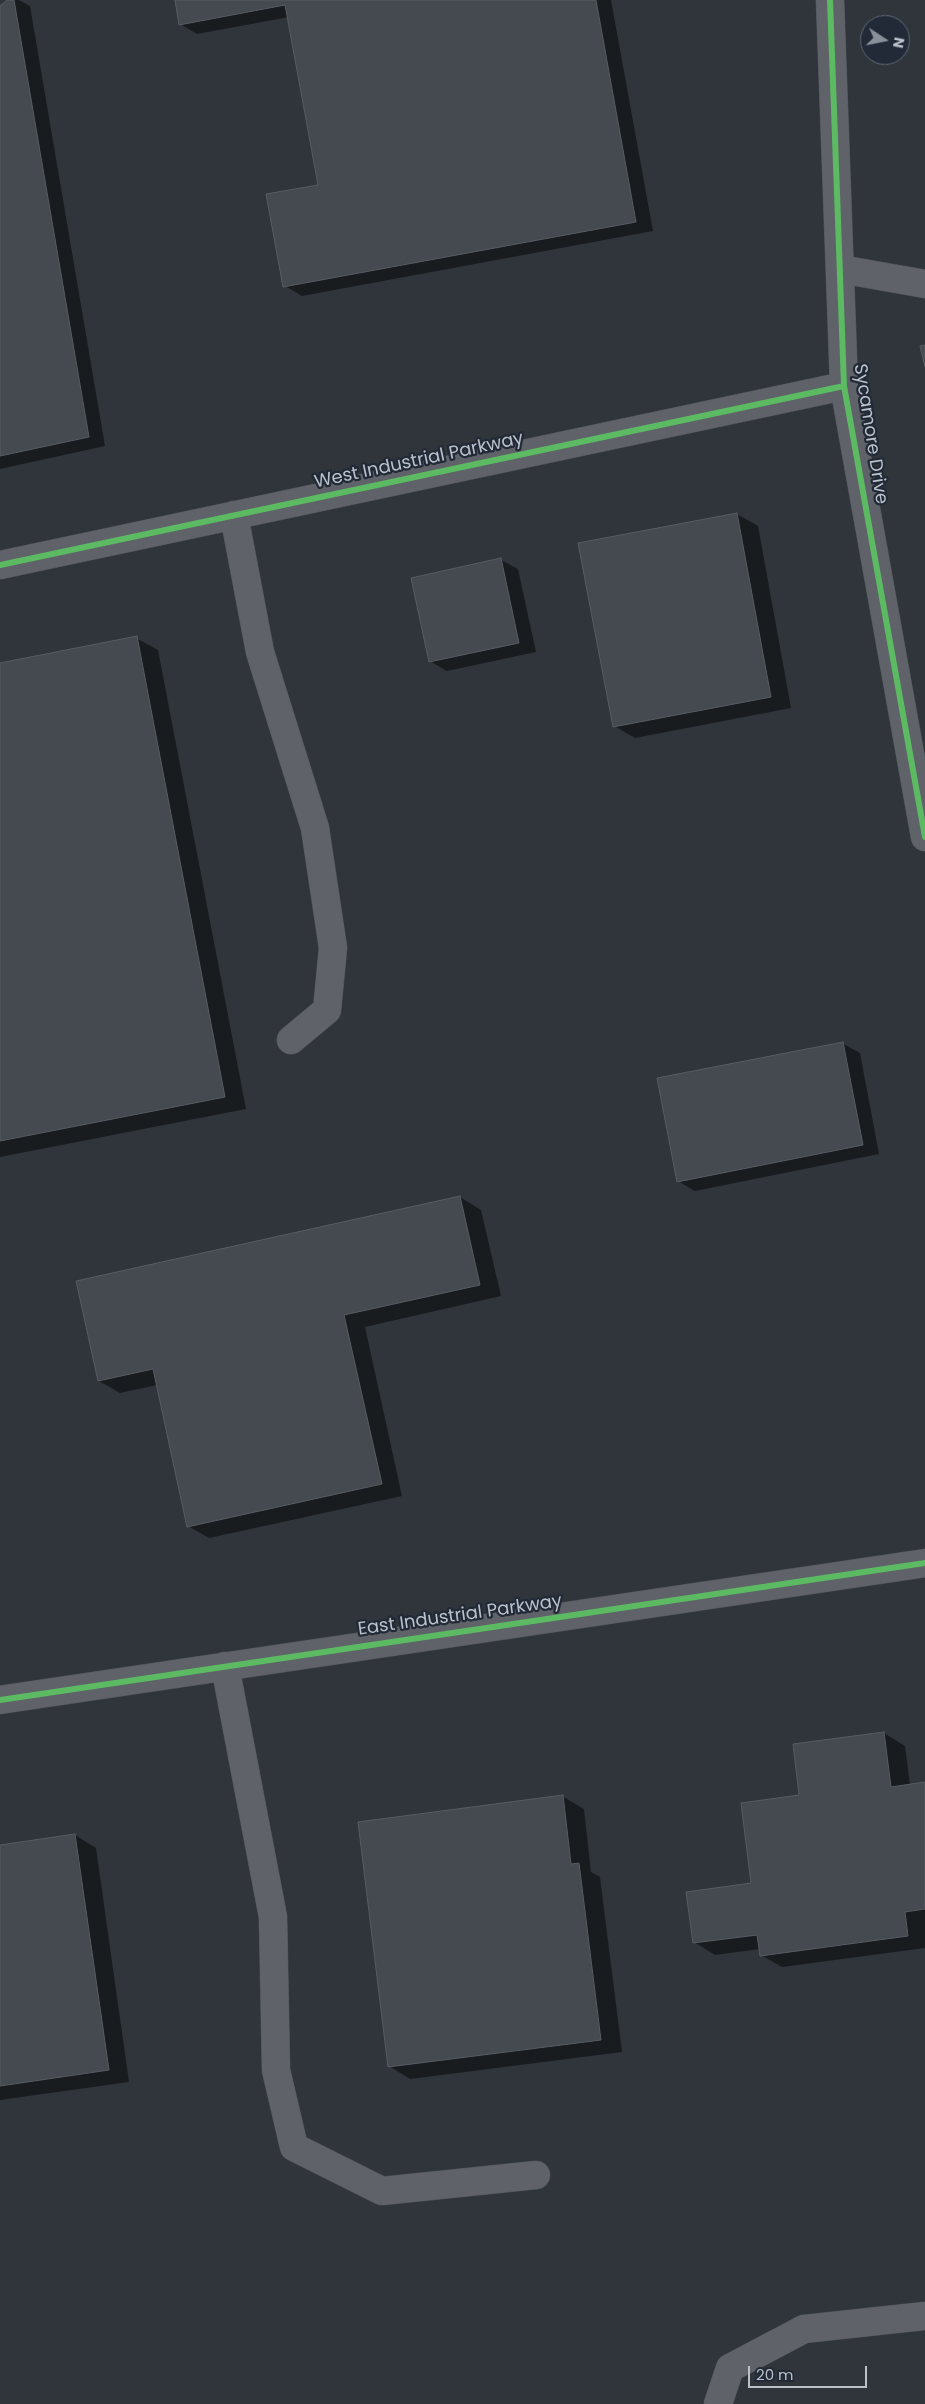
<!DOCTYPE html>
<html>
<head>
<meta charset="utf-8">
<style>
  body { margin:0 }
  #map { position:relative; width:925px; height:2404px; overflow:hidden; background:#2f353b; font-family:Poppins,sans-serif }
  canvas { display:block }
  .north { position:absolute; left:860px; top:15px; width:50px; height:50px; box-sizing:border-box; background:#212a36; border:1px solid #5e6672; border-radius:50%; rotate:101deg; font-size:14px; font-weight:700; line-height:20px; text-align:center; color:#bac1cb }
  .north::after { content:''; display:block; margin:auto; width:18px; height:22px; background:#899099; clip-path:polygon(50% 0,100% 100%,50% 72%,0 100%) }
  .scale { position:absolute; left:748px; top:2366px; width:119px; height:22px; box-sizing:border-box; border:2px solid #bac1cb; border-top:0; padding-left:6px; font-size:15px; line-height:18px; white-space:nowrap; color:#bac1cb; -webkit-text-stroke:4px #212a36; paint-order:stroke }
</style>
</head>
<body>
<div id="map">
<canvas width="925" height="2404"></canvas>
<div class="north">N</div>
<div class="scale">20 m</div>
</div>
<script>
const c = document.querySelector('canvas').getContext('2d');
c.lineJoin = 'round';
function fillPath(path, color) { c.fillStyle = color; c.fill(path, 'evenodd'); }
const shape = rows => new Path2D(rows.map(r => 'M' + r).join(''));
function stroke(path, color, width, dash) { c.strokeStyle = color; c.lineWidth = width; c.lineCap = dash ? 'butt' : 'round'; c.setLineDash(dash || []); c.stroke(path); }
function label(font, color, halo, rows, align = 'center') {
  c.font = font + ' Poppins,sans-serif'; c.lineWidth = 4.5; c.setLineDash([]); c.textBaseline = 'middle'; c.strokeStyle = halo; c.fillStyle = color; for (const [text, x, y, turn = 0] of rows) {
    c.save(); c.translate(x, y); c.rotate((+turn || 0) * Math.PI / 180); c.textAlign = isNaN(turn) ? turn : align; if (halo) c.strokeText(text, 0, 0); c.fillText(text, 0, 0); c.restore();
  }
}
fillPath(shape([
  [9,0,19,0,30,6,105,446,0,469,0,8],
  [176,0,611,0,653,231,302,296,285,286,319,186,289,17,197,34,180,24],
  [737,514,758,526,791,708,635,738,614,726],
  [501,560,518,569,536,652,447,671,430,661],
  [136,638,158,650,246,1109,0,1157,0,664],
  [842,1043,860,1053,879,1154,695,1191,678,1181],
  [460,1197,481,1210,501,1296,365,1327,402,1496,209,1538,188,1526,157,1385,120,1393,99,1381],
  [884,1733,905,1746,910,1785,925,1783,925,1948,782,1967,761,1955,760,1949,715,1955,694,1942,753,1884,801,1796],
  [562,1796,584,1809,591,1872,600,1877,622,2052,410,2079,389,2066],
  [75,1835,96,1848,129,2082,0,2100,0,1846]
]), '#0007');
const building = shape([
  [7,0,14,0,89,437,0,456,0,6,7,0],
  [175,0,596,0,636,222,283,287,266,194,318,185,285,5,179,25,175,0],
  [925,345,925,367,920,346,925,345],
  [737,513,771,697,613,727,578,543,737,513],
  [501,558,519,643,429,662,411,578,501,558],
  [137,636,225,1097,0,1141,0,663,137,636],
  [843,1042,863,1145,677,1182,657,1078,843,1042],
  [460,1196,480,1285,344,1315,382,1484,187,1527,153,1369,98,1381,76,1281,460,1196],
  [884,1732,891,1787,925,1782,925,1909,905,1912,908,1936,760,1956,757,1935,693,1943,686,1892,751,1883,741,1803,799,1795,793,1744,884,1732],
  [563,1795,571,1864,579,1863,601,2040,388,2067,358,1822,563,1795],
  [75,1834,109,2070,0,2086,0,1845,75,1834]
]);
fillPath(building, '#454a50');
stroke(building, '#575c63', 1);
const minor = shape([
  [830,0,844,386,925,837],
  [840,269,925,284],
  [234,515,260,652,315,828,333,948,327,1010,291,1040],
  [0,565,844,386],
  [225,1666,273,1917,276,2070,294,2147,382,2191,536,2175],
  [0,1700,925,1563],
  [718,2404,730,2368,804,2329,925,2316]
]);
stroke(minor, '#4c5156', 29);
stroke(minor, '#5f6269', 28);
stroke(shape([
  [830,0,844,386,925,837],
  [0,565,844,386],
  [0,1700,925,1563]
]), '#5cba63', 6);
label('18px', '#bac1cb', '#212a36', [
  ["Sycamore Drive",870,434,81],
  ["West Industrial Parkway",419,461,-12],
  ["East Industrial Parkway",460,1616,-8]
]);
</script>
</body>
</html>
